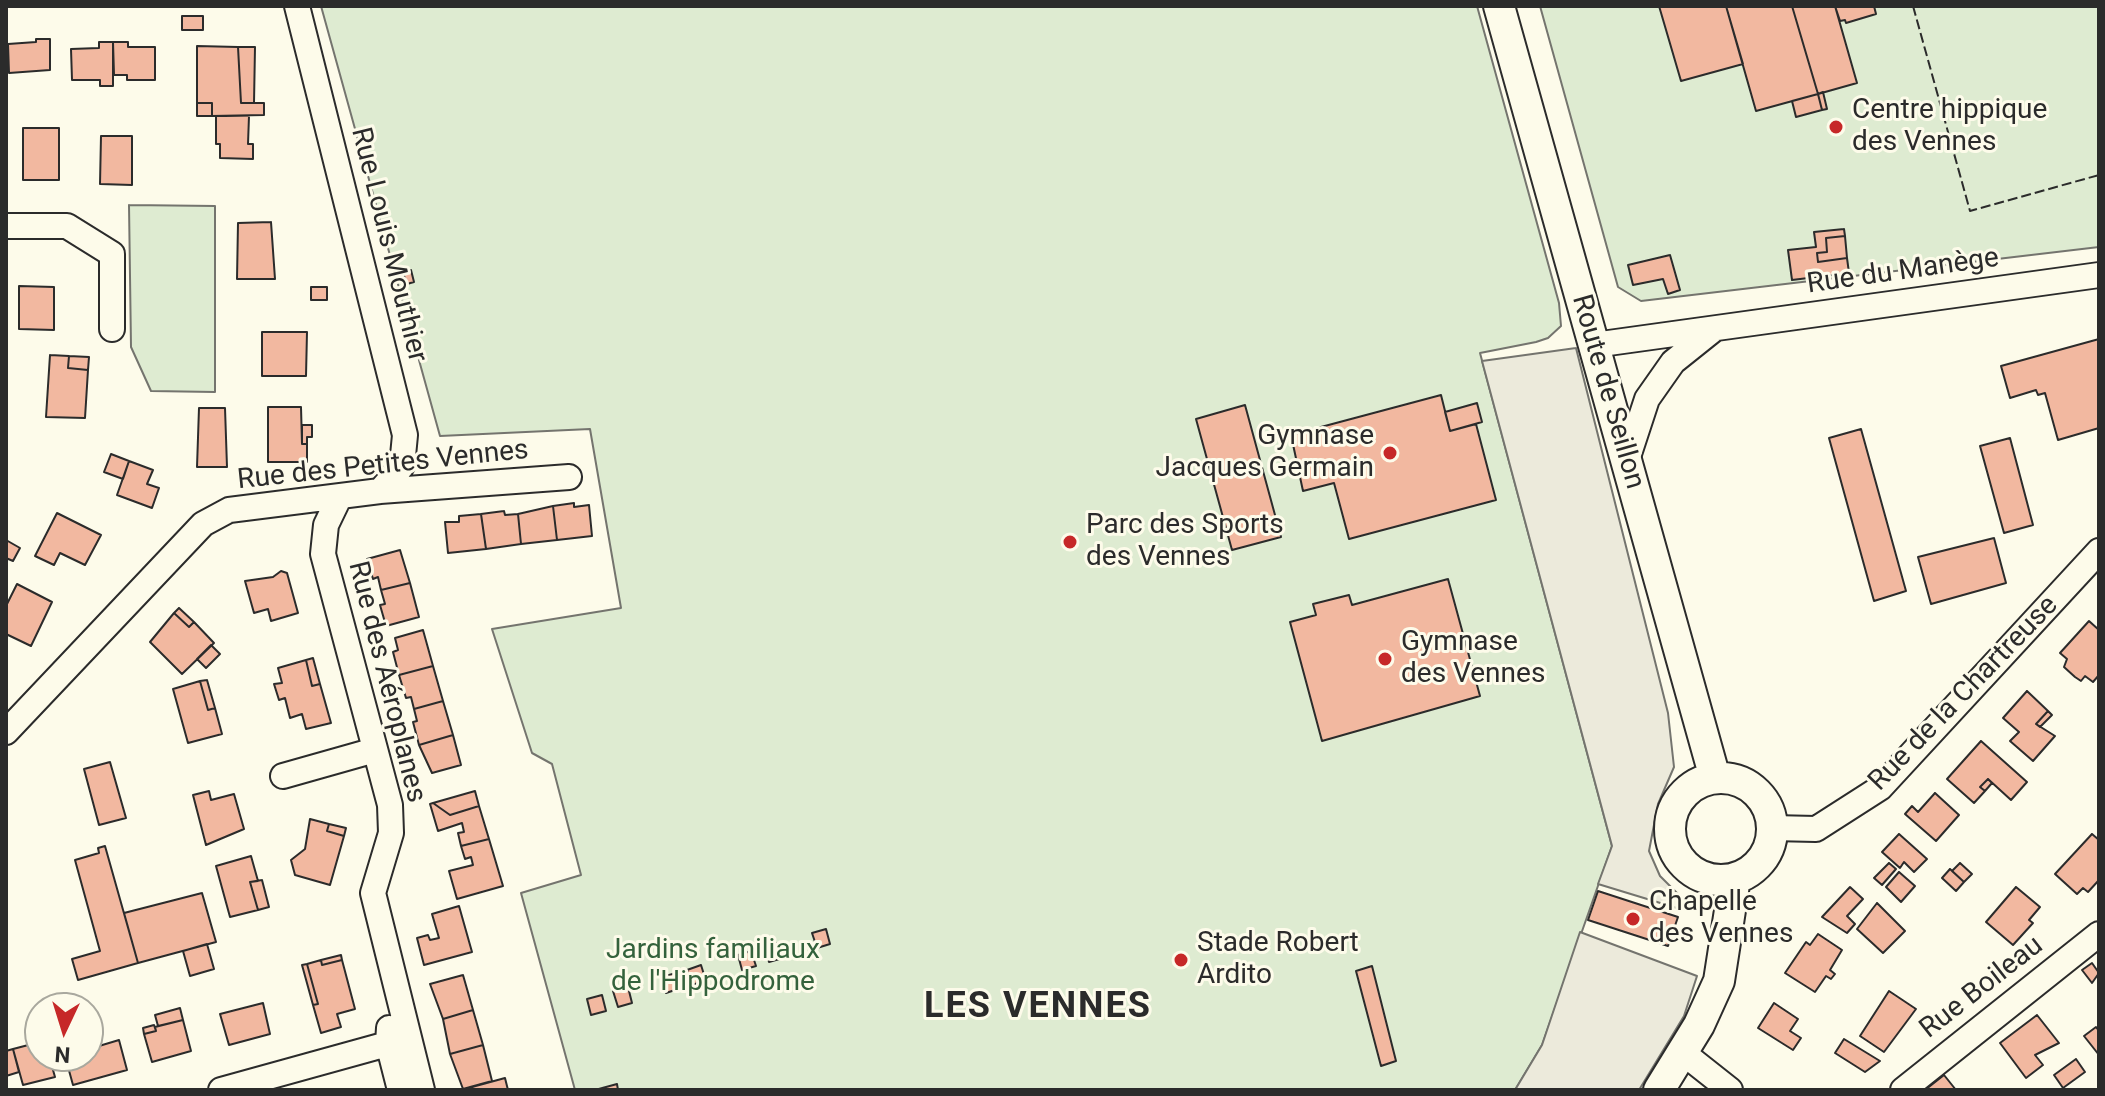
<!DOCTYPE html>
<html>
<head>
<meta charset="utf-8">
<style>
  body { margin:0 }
  #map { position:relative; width:2105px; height:1096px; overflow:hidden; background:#fdfbea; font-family:Roboto,sans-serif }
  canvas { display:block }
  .frame { position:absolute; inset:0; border:8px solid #2b2b2b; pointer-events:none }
  .north { position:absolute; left:24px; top:992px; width:80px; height:80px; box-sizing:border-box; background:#fdfbea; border:2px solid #a9a89e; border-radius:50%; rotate:184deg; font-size:22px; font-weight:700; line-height:32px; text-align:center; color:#2b2b2b }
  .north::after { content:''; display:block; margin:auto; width:28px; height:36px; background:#c62828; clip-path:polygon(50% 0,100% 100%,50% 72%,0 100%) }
</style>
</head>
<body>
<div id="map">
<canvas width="2105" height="1096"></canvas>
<div class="frame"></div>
<div class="north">N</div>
</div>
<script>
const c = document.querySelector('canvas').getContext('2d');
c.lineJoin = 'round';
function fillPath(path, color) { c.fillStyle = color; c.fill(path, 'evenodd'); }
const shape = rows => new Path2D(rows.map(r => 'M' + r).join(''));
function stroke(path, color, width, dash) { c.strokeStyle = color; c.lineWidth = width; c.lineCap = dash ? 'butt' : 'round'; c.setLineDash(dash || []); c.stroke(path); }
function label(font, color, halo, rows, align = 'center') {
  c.font = font + ' Roboto,sans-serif'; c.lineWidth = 6; c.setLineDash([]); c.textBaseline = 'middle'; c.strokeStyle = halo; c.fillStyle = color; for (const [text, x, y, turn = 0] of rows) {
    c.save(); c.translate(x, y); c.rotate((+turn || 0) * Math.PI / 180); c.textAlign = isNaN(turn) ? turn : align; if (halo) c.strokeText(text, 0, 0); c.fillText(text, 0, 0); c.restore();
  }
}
const green = shape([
  [321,6,1477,6,1559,303,1561,326,1548,338,1536,342,1480,353,1612,846,1542,1045,1515,1090,575,1090,521,893,581,875,552,764,532,753,492,629,621,608,590,429,440,436,321,6],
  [1540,6,2099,6,2099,247,1641,301,1618,287,1540,6],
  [129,205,215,206,215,392,151,391,131,347,129,205]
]);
fillPath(green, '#deebd1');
stroke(green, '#74746e', 2);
const parking = shape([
  [1576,348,1668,713,1674,767,1658,804,1649,851,1660,876,1682,898,1680,909,1598,884,1612,846,1482,361,1576,348],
  [1580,932,1697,976,1684,1016,1639,1090,1515,1090,1542,1045,1580,932]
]);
fillPath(parking, '#eceadb');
stroke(parking, '#74746e', 2);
const building = shape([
  [1659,6,1726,6,1743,64,1681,81,1659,6],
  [1726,6,1792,6,1818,94,1756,111,1726,6],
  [1792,6,1835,6,1857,83,1818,94,1792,6],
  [1835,6,1874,6,1876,14,1846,23,1845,20,1840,21,1835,6],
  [182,16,203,16,203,30,182,30,182,16],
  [36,39,50,39,50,70,9,73,8,44,36,42,36,39],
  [99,42,113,42,113,86,100,86,100,80,72,80,71,49,99,48,99,42],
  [113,42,128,42,128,47,155,47,155,80,127,80,127,75,114,75,113,42],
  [197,46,238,47,241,103,264,103,264,115,212,116,212,103,197,103,197,46],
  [238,47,255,47,254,103,241,103,238,47],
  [1823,92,1827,109,1822,110,1818,94,1823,92],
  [1818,94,1822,110,1796,117,1792,101,1818,94],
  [197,103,212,103,212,116,197,116,197,103],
  [216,116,249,116,248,144,253,144,253,159,220,158,220,144,216,144,216,116],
  [23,128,59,128,59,180,23,180,23,128],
  [101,136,132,136,132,185,100,184,101,136],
  [271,222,275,279,237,279,238,223,271,222],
  [1844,229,1845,236,1826,238,1827,252,1817,253,1818,262,1847,258,1849,273,1792,280,1788,250,1816,247,1814,232,1844,229],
  [1845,236,1847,258,1818,262,1817,253,1827,252,1826,238,1845,236],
  [1670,255,1680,290,1668,294,1663,279,1633,285,1628,265,1670,255],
  [411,270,414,282,407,284,403,273,411,270],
  [19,286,54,287,54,330,19,329,19,286],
  [311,287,327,287,327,300,311,300,311,287],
  [262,332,307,332,306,376,262,376,262,332],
  [2099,339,2099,428,2058,440,2045,393,2038,395,2036,390,2010,398,2001,366,2099,339],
  [50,355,69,356,68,368,88,370,85,418,46,417,50,355],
  [69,356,89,357,88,370,68,368,69,356],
  [1441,395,1450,431,1476,424,1496,500,1349,539,1334,483,1303,491,1291,435,1441,395],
  [1477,403,1482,422,1450,431,1445,412,1477,403],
  [1245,405,1281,537,1232,550,1196,419,1245,405],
  [268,407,301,407,302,444,307,444,307,462,268,462,268,407],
  [199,408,225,408,227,467,197,467,199,408],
  [302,425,312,425,312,437,307,437,307,444,302,444,302,425],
  [1861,429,1906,591,1874,601,1829,438,1861,429],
  [2010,438,2033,525,2004,533,1980,446,2010,438],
  [111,454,129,461,123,479,104,472,111,454],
  [129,461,153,470,147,484,159,488,152,508,117,495,129,461],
  [574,503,574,507,589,505,592,536,557,540,553,506,574,503],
  [553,506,557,540,521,544,518,514,553,506],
  [504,511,505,515,518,514,521,544,486,549,481,514,504,511],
  [57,513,101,535,85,565,60,553,54,565,35,556,57,513],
  [481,514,486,549,448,553,445,522,459,522,459,516,481,514],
  [1994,538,2006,583,1931,604,1918,557,1994,538],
  [6,540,20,548,13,561,6,558,6,540],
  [400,550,410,583,381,590,378,577,373,579,367,559,400,550],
  [281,571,287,573,298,613,271,621,268,609,254,613,245,581,273,577,281,571],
  [1448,579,1480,696,1322,741,1290,622,1316,615,1313,604,1349,595,1352,605,1448,579],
  [410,583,419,617,386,626,380,605,385,604,381,590,410,583],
  [17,584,52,602,31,646,6,634,6,606,17,584],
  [179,608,194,622,189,627,174,613,179,608],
  [174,613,189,627,194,622,214,643,182,674,150,642,174,613],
  [2089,621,2099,630,2099,675,2093,682,2085,676,2081,681,2075,677,2064,667,2067,659,2060,653,2089,621],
  [423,630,433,666,399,675,393,652,398,650,395,638,423,630],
  [211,645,220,654,206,668,197,659,211,645],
  [313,658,320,684,312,686,306,660,313,658],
  [306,660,312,686,320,684,331,723,306,729,302,714,290,718,285,698,279,700,274,684,282,683,278,668,306,660],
  [433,666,443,701,414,709,411,697,406,698,399,675,433,666],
  [207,680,215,708,208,710,200,681,207,680],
  [200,681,208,710,215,708,222,734,188,743,173,689,200,681],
  [2027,691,2048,711,2036,724,2055,736,2033,761,2010,741,2019,732,2003,718,2027,691],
  [443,701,453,735,419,745,413,722,417,721,414,709,443,701],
  [2048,711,2052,715,2040,727,2036,724,2048,711],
  [453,735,461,765,432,773,419,745,453,735],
  [1981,741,2027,782,2011,800,1988,779,1980,787,1985,791,1974,803,1947,779,1981,741],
  [110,762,126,818,99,825,84,769,110,762],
  [1988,779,1992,783,1985,791,1980,787,1988,779],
  [209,791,211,800,234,794,244,829,206,845,193,795,209,791],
  [475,791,479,806,450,815,433,803,475,791],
  [1935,793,1959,815,1936,841,1905,814,1912,806,1918,812,1935,793],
  [433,803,450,815,479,806,489,839,461,846,458,833,464,832,462,823,438,831,430,804,433,803],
  [310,819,329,824,327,831,344,836,330,885,295,875,291,860,305,849,310,819],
  [329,824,346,828,344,836,327,831,329,824],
  [1899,834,1927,859,1914,872,1904,862,1900,868,1882,852,1899,834],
  [2092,834,2099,840,2099,880,2088,892,2083,888,2077,894,2055,874,2092,834],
  [489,839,503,886,457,899,449,871,473,865,471,857,465,859,461,846,489,839],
  [105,846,138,963,78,980,72,959,100,951,75,860,99,853,98,848,105,846],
  [251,856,258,881,250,882,258,910,230,917,216,866,251,856],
  [1889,863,1896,869,1882,885,1874,878,1889,863],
  [1960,863,1972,874,1964,882,1952,871,1960,863],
  [1950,869,1964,882,1956,891,1942,878,1950,869],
  [1899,872,1915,886,1901,902,1886,887,1899,872],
  [262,880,269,907,258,910,250,882,262,880],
  [1850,887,1863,899,1847,916,1855,924,1847,933,1822,917,1850,887],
  [2016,887,2040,907,2029,920,2033,923,2013,945,1986,922,2016,887],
  [1598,891,1678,917,1668,946,1588,920,1598,891],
  [202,893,216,942,138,963,124,913,202,893],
  [1877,903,1905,931,1883,953,1857,929,1877,903],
  [459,906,472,952,424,965,417,938,428,935,430,940,439,938,432,914,459,906],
  [826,929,830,944,817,948,812,933,826,929],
  [1818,934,1842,950,1830,970,1835,974,1831,979,1826,976,1815,992,1785,973,1806,942,1810,945,1818,934],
  [778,943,783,958,769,962,765,947,778,943],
  [207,944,214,969,190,976,183,951,207,944],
  [751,951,756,966,742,970,738,955,751,951],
  [341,955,342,960,322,965,321,960,341,955],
  [321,960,322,965,342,960,355,1009,337,1014,341,1027,321,1033,313,1005,318,1004,307,964,321,960],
  [2092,963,2099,973,2092,983,2082,970,2092,963],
  [307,964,318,1004,313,1005,302,965,307,964],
  [701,965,706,981,691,985,687,970,701,965],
  [1372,966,1396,1061,1381,1066,1356,971,1372,966],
  [676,973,681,988,666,993,662,977,676,973],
  [463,975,473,1010,443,1019,430,984,463,975],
  [628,987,632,1003,618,1007,613,991,628,987],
  [1889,991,1916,1009,1884,1052,1860,1036,1889,991],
  [602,995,606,1011,591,1015,587,999,602,995],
  [263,1003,270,1034,229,1045,220,1014,263,1003],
  [1774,1003,1798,1019,1790,1031,1801,1038,1793,1050,1758,1028,1774,1003],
  [180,1008,183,1020,158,1026,155,1015,180,1008],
  [473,1010,483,1045,450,1054,443,1019,473,1010],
  [2037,1015,2059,1043,2035,1055,2043,1065,2026,1078,2000,1043,2037,1015],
  [183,1020,191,1051,152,1062,144,1034,156,1031,155,1027,183,1020],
  [154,1025,156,1031,144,1034,143,1028,154,1025],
  [2096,1027,2099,1031,2099,1055,2084,1036,2096,1027],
  [1844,1039,1880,1061,1865,1072,1835,1053,1844,1039],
  [119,1040,127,1070,73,1085,65,1056,88,1056,88,1045,89,1049,119,1040],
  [36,1043,40,1056,49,1056,55,1077,23,1085,13,1049,36,1043],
  [483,1045,492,1081,463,1089,450,1054,483,1045],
  [13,1049,19,1072,6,1076,6,1051,13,1049],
  [2076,1059,2085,1072,2063,1088,2054,1075,2076,1059],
  [1944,1075,1956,1090,1925,1090,1944,1075],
  [505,1078,508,1090,473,1090,472,1087,505,1078],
  [617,1084,618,1090,625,1090,595,1090,617,1084]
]);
fillPath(building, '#f2b8a0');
stroke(building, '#2b2b2b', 2);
const minor = shape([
  [297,6,405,435,402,466,380,491],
  [6,226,67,226,112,254,112,329],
  [1594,345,2099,275],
  [1627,460,1647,399,1673,362,1713,330],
  [340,496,326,525,323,554,390,805,391,833,373,893,422,1090],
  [6,732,203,524,229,510,380,491,569,477],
  [283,776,375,750],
  [1772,828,1816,829,1880,788,2099,551],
  [389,1028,388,1043,400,1090],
  [1682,1052,1730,1090],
  [221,1090,409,1038],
  [1903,1090,2099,934]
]);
const tertiary = shape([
  [1499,6,1715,778],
  '1670 829a51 51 0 1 1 102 0a51 51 0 1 1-102 0Z',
  [1659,1090,1699,1025,1719,981,1735,878]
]);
stroke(minor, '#2b2b2b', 28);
stroke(tertiary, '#2b2b2b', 34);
stroke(minor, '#fdfbea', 24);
stroke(tertiary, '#fdfbea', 30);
stroke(shape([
  [1913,6,1970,211,2099,175]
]), '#2b2b2b', 2, [10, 4]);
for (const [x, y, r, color] of [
  [1836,127,8,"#c62828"],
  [1390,453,8,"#c62828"],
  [1070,542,8,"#c62828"],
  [1385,659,8,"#c62828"],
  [1633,919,8,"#c62828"],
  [1181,960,8,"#c62828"]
]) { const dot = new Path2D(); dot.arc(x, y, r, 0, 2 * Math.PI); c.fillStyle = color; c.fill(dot); stroke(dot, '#fdfbea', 3); }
label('28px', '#2b2b2b', '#fdfbea', [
  ["Centre hippique",1852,111],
  ["des Vennes",1852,143],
  ["Gymnase",1374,437,"right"],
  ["Jacques Germain",1374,469,"right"],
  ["Parc des Sports",1086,526],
  ["des Vennes",1086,558],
  ["Gymnase",1401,643],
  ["des Vennes",1401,675],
  ["Chapelle",1649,903],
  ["des Vennes",1649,935],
  ["Stade Robert",1197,944],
  ["Ardito",1197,976]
], 'left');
label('28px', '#2b2b2b', '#fdfbea', [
  ["Rue Louis Mouthier",388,245,76],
  ["Rue du Manège",1903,272,-8],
  ["Route de Seillon",1607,392,74],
  ["Rue des Petites Vennes",383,466,-6],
  ["Rue des Aéroplanes",386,682,76],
  ["Rue de la Chartreuse",1964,694,-46],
  ["Rue Boileau",1982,988,-38]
]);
label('28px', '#34623c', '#fdfbea', [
  ["Jardins familiaux",713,951],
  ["de l'Hippodrome",713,983]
]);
c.letterSpacing = '2px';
label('bold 36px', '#2b2b2b', '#fdfbea', [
  ["LES VENNES",1038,1008]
]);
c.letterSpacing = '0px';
</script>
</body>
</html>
